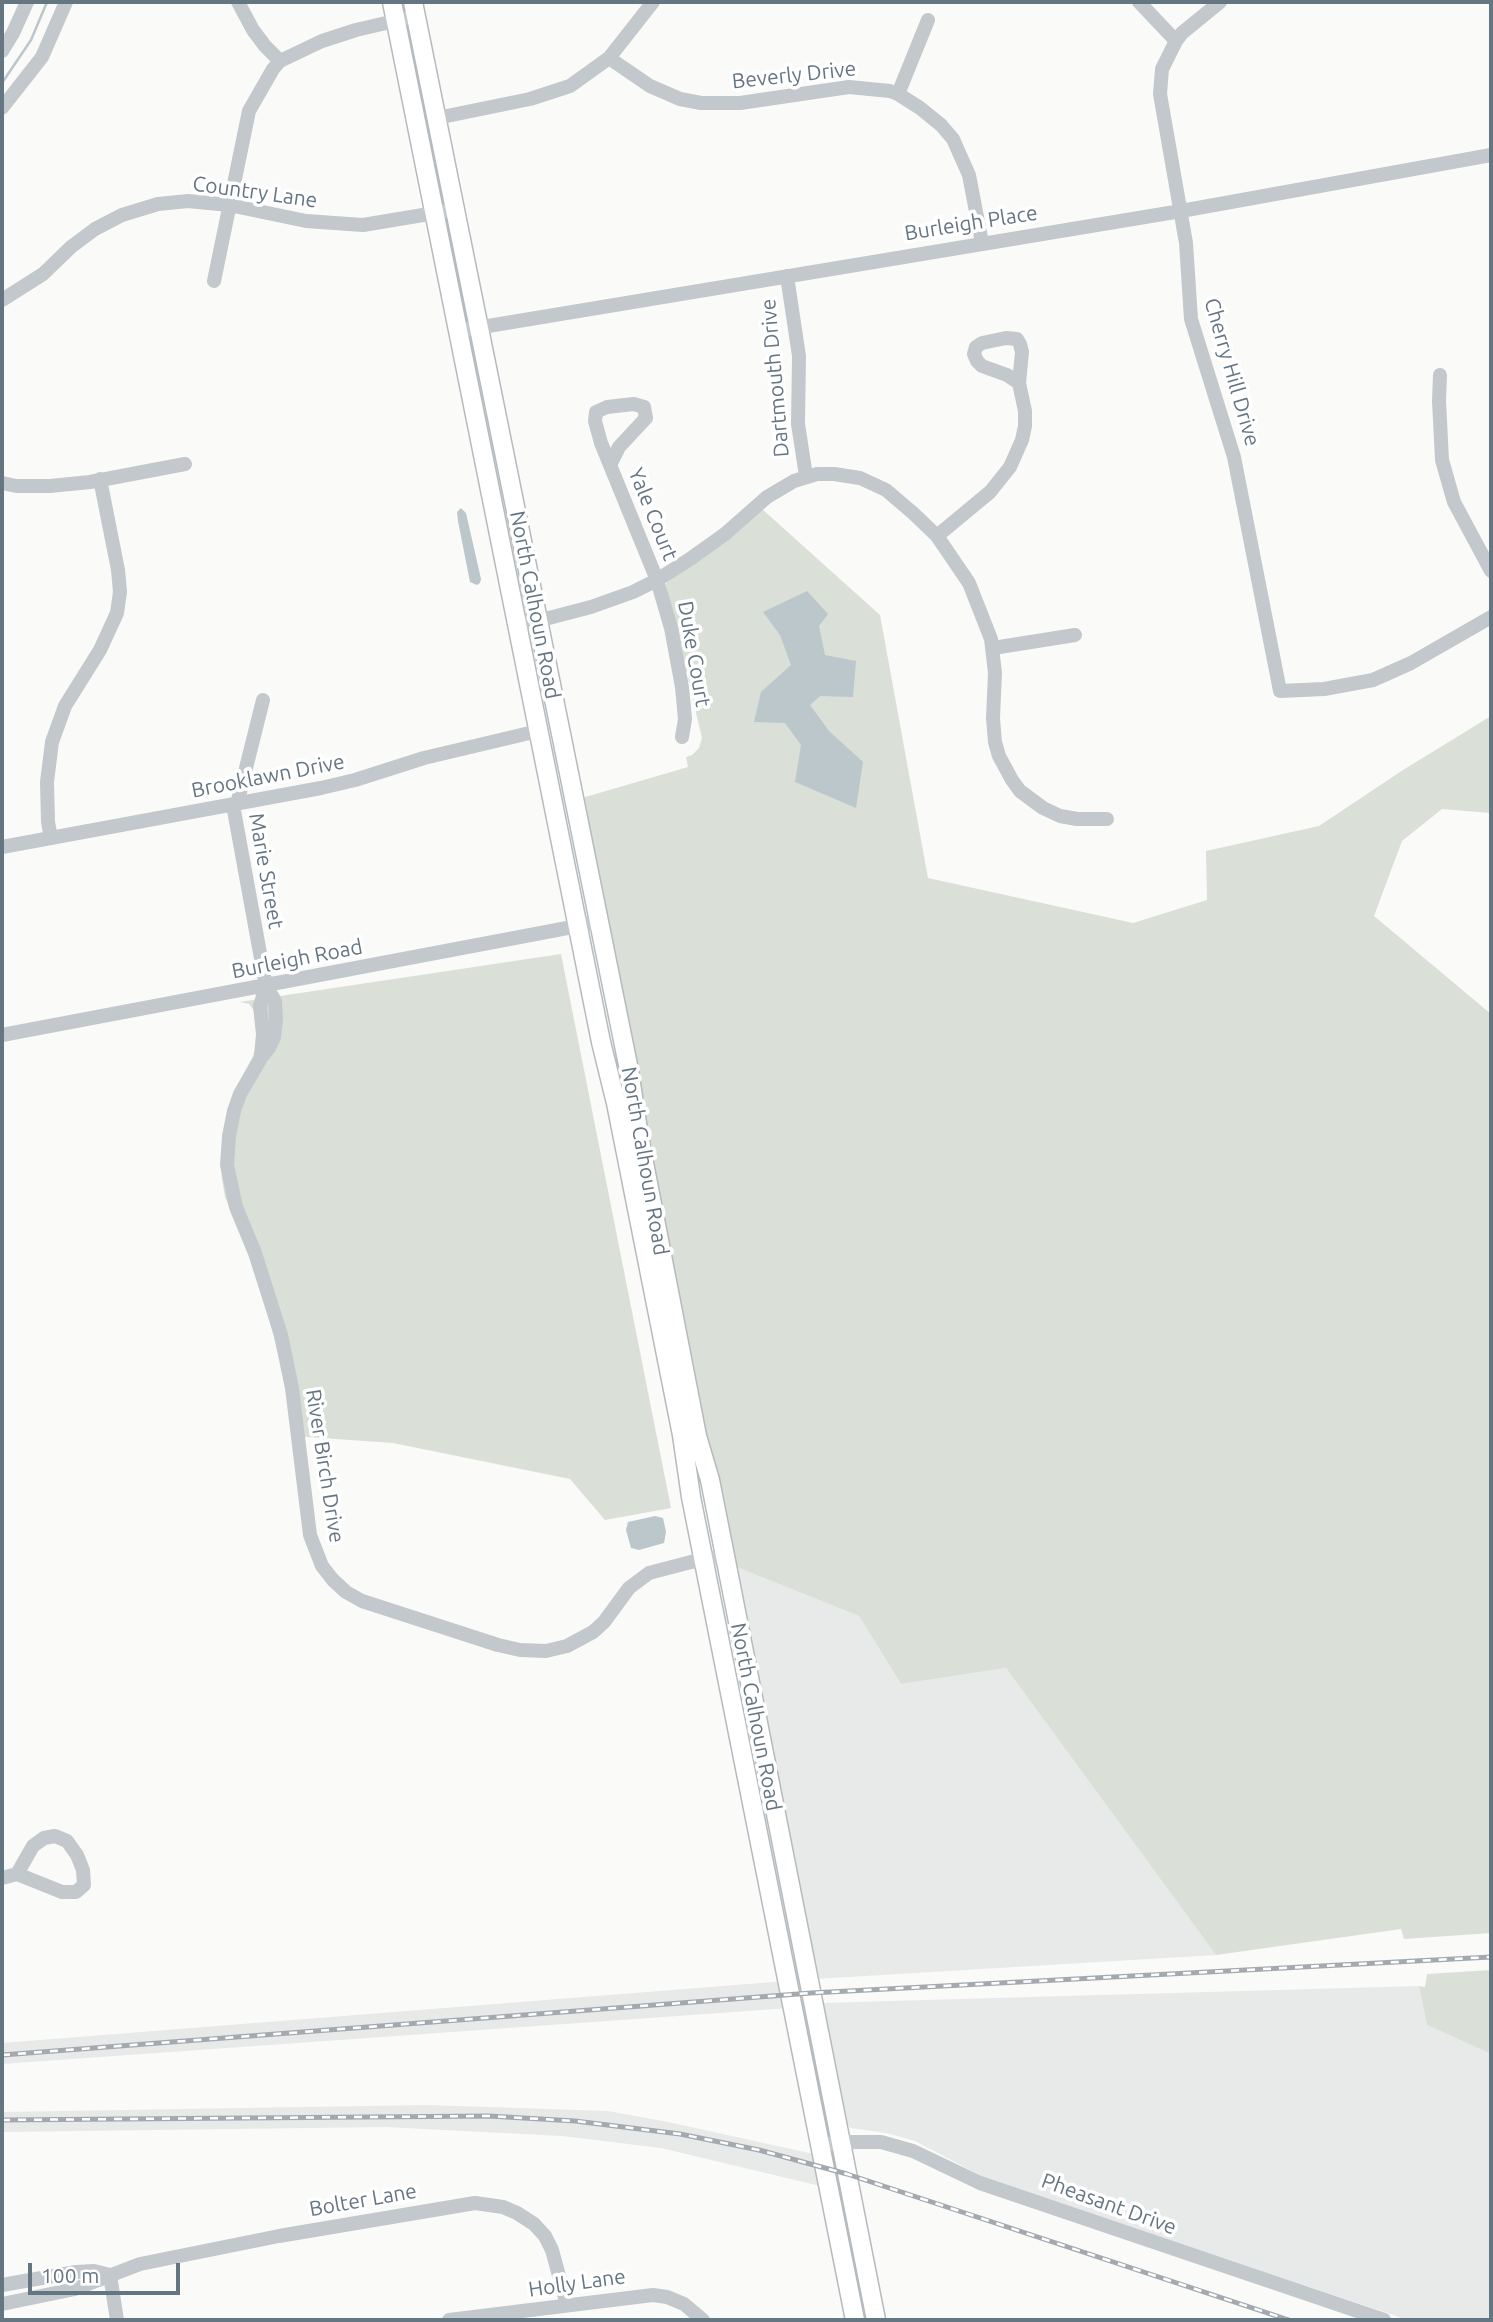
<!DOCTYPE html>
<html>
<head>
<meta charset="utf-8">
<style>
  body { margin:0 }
  #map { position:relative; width:1493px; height:2322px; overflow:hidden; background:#fafaf8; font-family:Ubuntu,sans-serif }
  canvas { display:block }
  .frame { position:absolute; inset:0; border:4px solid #657683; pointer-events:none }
  .scale { position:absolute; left:28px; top:2263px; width:152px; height:32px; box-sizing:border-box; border:4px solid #657683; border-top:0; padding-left:9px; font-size:21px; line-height:24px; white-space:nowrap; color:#657683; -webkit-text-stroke:5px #fff; paint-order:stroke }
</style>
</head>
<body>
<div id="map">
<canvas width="1493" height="2322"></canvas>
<div class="frame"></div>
<div class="scale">100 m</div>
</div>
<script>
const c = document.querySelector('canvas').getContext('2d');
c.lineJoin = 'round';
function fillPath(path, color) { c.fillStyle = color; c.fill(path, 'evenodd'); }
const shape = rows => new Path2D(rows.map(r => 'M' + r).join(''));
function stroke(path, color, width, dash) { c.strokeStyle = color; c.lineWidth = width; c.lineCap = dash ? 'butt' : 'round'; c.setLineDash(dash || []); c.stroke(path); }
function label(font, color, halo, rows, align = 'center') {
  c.font = font + ' Ubuntu,sans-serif'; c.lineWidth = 7; c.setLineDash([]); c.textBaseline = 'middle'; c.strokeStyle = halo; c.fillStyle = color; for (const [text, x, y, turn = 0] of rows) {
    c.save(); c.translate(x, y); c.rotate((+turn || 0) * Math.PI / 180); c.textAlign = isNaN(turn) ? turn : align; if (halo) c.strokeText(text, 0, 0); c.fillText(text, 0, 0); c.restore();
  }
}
fillPath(shape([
  [734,1566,859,1616,901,1684,1006,1668,1216,1955,815,1979],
  [786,1981,790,2008,2,2064,2,2043],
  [1419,1986,1427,2025,1491,2054,1491,2320,1408,2320,987,2179,915,2141,886,2133,851,2128,846,2124,820,2003],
  [427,2105,608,2111,668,2122,814,2154,820,2186,661,2148,562,2136,385,2127,2,2132,2,2112]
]), '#e8e9e9');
fillPath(shape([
  [762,509,880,615,928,878,1133,923,1207,900,1206,851,1319,826,1403,770,1491,716,1491,813,1442,809,1402,841,1374,916,1491,1014,1491,1933,1404,1939,1401,1929,1216,1955,1006,1668,901,1684,859,1616,734,1566,645,1135,582,798,688,767,686,757,692,755,699,748,702,738,666,586,667,581],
  [561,954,671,1508,605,1520,570,1479,393,1443,293,1436,285,1383,268,1313,246,1247,225,1197,222,1179,221,1161,238,1084,253,1056,258,1038,255,1012,249,1004,240,1002],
  [1491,1970,1491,2054,1427,2025,1419,1986,1425,1987,1427,1974]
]), '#dadfd7');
fillPath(shape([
  [461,508,466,513,481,579,480,583,477,585,470,582,458,521,457,512],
  [807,591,828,614,819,626,825,655,856,661,853,697,820,696,810,705,829,731,863,762,856,808,795,782,801,745,785,723,754,722,761,692,791,665,780,635,763,612],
  [655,1516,663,1518,666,1532,664,1543,639,1550,631,1548,626,1530,628,1522]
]), '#bbc7cb');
stroke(shape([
  [2,83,31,40,47,2]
]), '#bbc7cb', 2.5);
const major = shape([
  [392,2,601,1042,616,1103,682,1435,691,1497,855,2320],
  [413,2,629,1070,639,1137,697,1436,710,1480,876,2320]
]);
stroke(major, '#b5babe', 21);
stroke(shape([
  [238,2,253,30,265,46,280,61],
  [1139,2,1176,41],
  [1220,2,1182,33,1176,41,1162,69,1160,94,1186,243,1191,319,1234,457,1280,691,1324,689,1373,680,1411,663,1491,617],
  [2,51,13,33,27,2],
  [609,58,650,86,680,99,701,103,740,103,849,87,890,91,898,94,920,108,941,125,953,139,969,175,982,243],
  [898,94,928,20],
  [2,108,42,57,66,2],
  [437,118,530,99,570,86,609,58,653,2],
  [787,276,799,356,798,424,806,476],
  [214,281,249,111,273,69,280,61,322,41,356,30,416,16],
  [2,300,43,274,71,247,95,229,122,215,158,204,188,201,229,205,306,221,363,225,447,211],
  [458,331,1181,211,1491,155],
  [1006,338,1017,339,1020,344,1022,352,1019,383,1007,375,982,366,977,361,974,354,976,347,982,343,1006,338],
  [1440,375,1439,401,1442,460,1454,502,1491,571],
  [634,404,644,407,646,418,619,447,610,465,601,443,595,421,596,412,607,407,634,404],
  [610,465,657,580,671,628,682,687,685,719,682,737],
  [2,483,16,486,50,486,90,482,185,464],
  [937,536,990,492,1010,467,1022,440,1025,426,1025,411,1019,383],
  [517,624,545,619,591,607,633,592,657,580,690,559,725,534,767,497,794,481,817,474,834,474,860,478,886,490,913,513,937,536,969,583,991,639,995,673,993,718,995,742,999,756,1012,780,1020,791,1043,808,1060,816,1077,819,1107,819],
  [993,648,1075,635],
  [237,804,263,700],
  [233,805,266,986,275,1001,276,1019,274,1037,269,1048,261,1058,240,1094,234,1111,229,1136,227,1165,236,1207,255,1253,281,1335,292,1388,310,1535,322,1566,333,1580,346,1592,362,1601,498,1645,520,1650,546,1651,567,1646,593,1632,604,1622,629,1588,649,1573,691,1562,725,1556],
  [51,838,48,822,47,782,52,742,65,706,100,650,117,613,120,592,118,570,100,479],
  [2,847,321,788,355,780,424,758,538,731],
  [2,1035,599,922],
  [261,1056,263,1034,260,1006,266,986],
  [2,1878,17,1874,62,1892,76,1892,84,1885,83,1870,77,1855,67,1841,55,1836,44,1838,33,1846,17,1874],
  [820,2146,840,2142,881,2142,913,2151,980,2183,1384,2320],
  [110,2275,117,2320],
  [2,2285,76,2272,94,2271,110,2275],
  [2,2304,75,2289,140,2264,279,2236,475,2203,503,2207,517,2213,534,2224,545,2236,552,2250,567,2305],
  [449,2320,653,2295,667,2297,684,2304,703,2320]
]), '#c3c8cc', 14);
stroke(major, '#fff', 18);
const rail = shape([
  [2,2055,811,1993,1491,1957],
  [2,2120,489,2116,575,2121,680,2134,759,2150,847,2174,1289,2320]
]);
stroke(rail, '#a2aab0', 5);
stroke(rail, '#fff', 2.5, [8]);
label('21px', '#657683', '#fff', [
  ["Beverly Drive",794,75,-6],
  ["Country Lane",255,192,8],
  ["Burleigh Place",971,223,-9],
  ["Cherry Hill Drive",1232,372,74],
  ["Dartmouth Drive",775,378,-95],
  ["Yale Court",653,514,68],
  ["North Calhoun Road",535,605,79],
  ["Duke Court",694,654,80],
  ["Brooklawn Drive",268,776,-11],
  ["Marie Street",266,871,80],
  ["Burleigh Road",297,959,-11],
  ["North Calhoun Road",645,1161,80],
  ["River Birch Drive",325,1466,81],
  ["North Calhoun Road",756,1717,79],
  ["Bolter Lane",363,2200,-10],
  ["Pheasant Drive",1109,2204,20],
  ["Holly Lane",577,2283,-8]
]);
</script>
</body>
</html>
